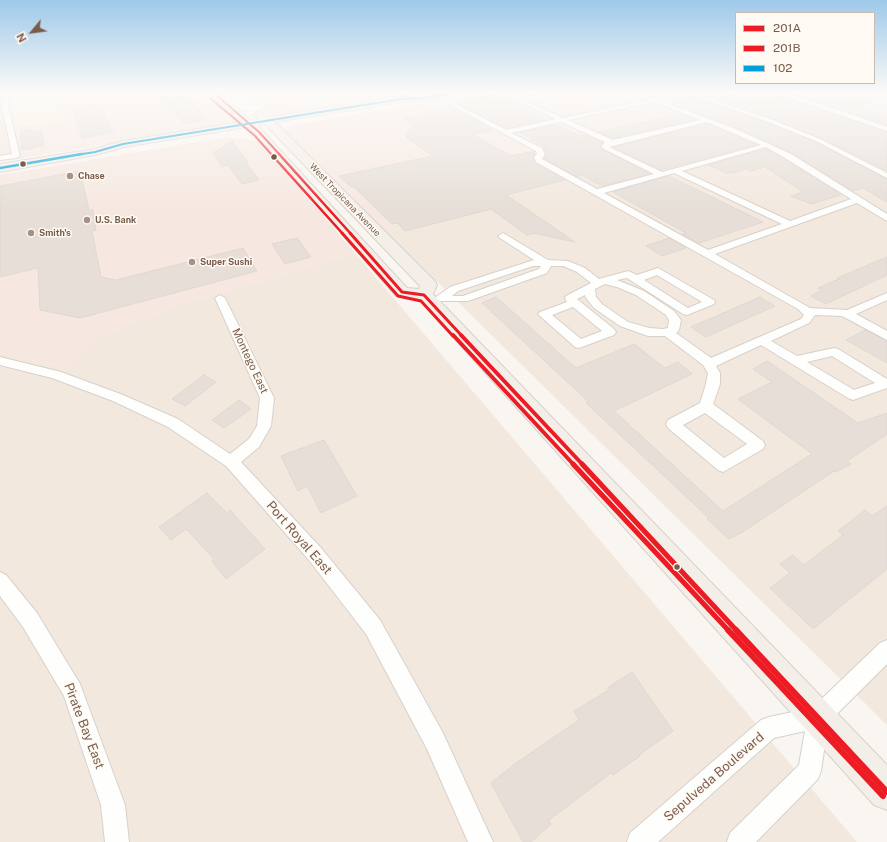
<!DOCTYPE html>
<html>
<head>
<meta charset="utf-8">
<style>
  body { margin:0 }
  #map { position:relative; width:887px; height:842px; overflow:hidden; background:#f9f5f0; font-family:"Public Sans",sans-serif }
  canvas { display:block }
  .legend { position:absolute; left:735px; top:12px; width:140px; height:72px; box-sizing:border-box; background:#fffaf3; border:1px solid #cabbb1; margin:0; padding:5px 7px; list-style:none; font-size:12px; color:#7a5c4d }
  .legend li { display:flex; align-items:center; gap:8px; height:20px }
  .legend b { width:20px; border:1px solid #cabbb1 }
  .north { position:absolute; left:12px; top:12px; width:40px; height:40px; -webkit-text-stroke:3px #fffaf3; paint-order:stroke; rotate:241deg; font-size:11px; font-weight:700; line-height:16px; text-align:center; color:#7a5c4d }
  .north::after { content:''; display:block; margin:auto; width:14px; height:18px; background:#7a5c4d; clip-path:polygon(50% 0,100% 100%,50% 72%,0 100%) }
</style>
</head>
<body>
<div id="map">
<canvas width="887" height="842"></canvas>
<ul class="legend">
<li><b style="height:5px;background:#ed1b24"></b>201A</li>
<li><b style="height:5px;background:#ed1b24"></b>201B</li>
<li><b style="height:5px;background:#00a0dc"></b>102</li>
</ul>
<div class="north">N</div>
</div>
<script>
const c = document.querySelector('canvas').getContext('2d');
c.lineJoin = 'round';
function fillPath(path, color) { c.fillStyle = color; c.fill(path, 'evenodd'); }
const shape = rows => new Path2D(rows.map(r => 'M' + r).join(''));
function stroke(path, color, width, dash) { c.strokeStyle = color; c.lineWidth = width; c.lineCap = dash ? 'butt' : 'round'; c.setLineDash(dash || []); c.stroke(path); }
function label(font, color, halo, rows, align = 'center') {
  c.font = font + ' "Public Sans",sans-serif'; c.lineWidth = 3; c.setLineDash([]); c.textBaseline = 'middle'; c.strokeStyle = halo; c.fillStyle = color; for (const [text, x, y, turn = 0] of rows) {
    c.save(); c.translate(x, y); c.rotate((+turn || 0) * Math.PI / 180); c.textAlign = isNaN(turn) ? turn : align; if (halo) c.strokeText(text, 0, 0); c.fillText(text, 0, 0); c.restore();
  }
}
fillPath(shape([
  [0,93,28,93,14,95,11,105,18,127,23,158,0,162],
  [483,93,887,93,887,725,383,228,563,179,530,160,551,155,447,99],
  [355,253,857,842,0,842,0,353,65,368,98,337,175,306]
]), '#f2e8de');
fillPath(shape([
  [110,93,207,93,242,123,23,158,18,127,64,120,53,102],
  [241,93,431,93,274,117],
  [440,100,534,152,530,160,563,179,383,228,286,131,287,127,292,125],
  [227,137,260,141,355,253,175,306,98,337,65,368,0,353,0,175]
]), '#f6e8e1');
fillPath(shape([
  [28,93,110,93,54,101,64,120,18,127,11,105,14,95]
]), '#fbf2d9');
const building = shape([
  [155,93,178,93,188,101,193,101,194,102,205,118,201,119,203,120,184,124,155,93],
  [710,93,721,93,730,96,744,93,774,93,775,94,887,132,887,171,821,138,771,118,701,94,710,93],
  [787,93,845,93,875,101,857,106,887,117,887,125,822,103,787,93],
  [494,95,546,120,511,127,504,127,463,106,467,105,460,101,494,95],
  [691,97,765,122,815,142,887,179,887,202,863,188,853,191,792,153,734,127,692,111,696,110,671,100,691,97],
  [99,103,113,132,82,138,72,108,99,103],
  [452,108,493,130,472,134,511,156,534,151,535,154,533,158,535,163,565,180,506,195,575,242,533,233,527,235,491,209,405,231,397,223,392,224,354,187,351,187,339,176,433,156,406,137,413,124,402,118,452,108],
  [680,114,695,120,613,138,599,132,680,114],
  [707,124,756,145,661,170,613,147,707,124],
  [556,125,580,136,586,135,603,143,600,147,603,150,650,174,602,186,582,175,577,177,544,158,546,153,544,149,548,148,520,132,556,125],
  [32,130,32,132,41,130,44,146,22,150,20,132,32,130],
  [232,141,248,162,245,162,259,180,242,184,228,165,222,167,213,153,232,141],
  [766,149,784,159,841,195,811,204,791,196,803,192,765,167,750,171,746,169,732,173,726,173,708,165,766,149],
  [80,171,89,210,93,210,96,230,92,231,101,277,116,280,243,248,257,271,80,318,40,310,38,268,0,277,0,186,80,171],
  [668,176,696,189,763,222,699,243,682,234,686,233,613,192,668,176],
  [297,238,311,257,285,264,272,244,297,238],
  [669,238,686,248,662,256,646,246,669,238],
  [887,257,887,275,826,304,811,296,822,290,818,288,839,279,837,278,887,257],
  [496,297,576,368,634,344,665,368,678,362,692,374,614,411,723,511,812,454,738,399,772,382,753,369,767,361,858,423,887,413,887,434,847,461,851,464,836,472,834,471,741,533,729,539,707,519,709,518,586,403,588,401,482,303,496,297],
  [760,297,775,306,706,337,691,327,760,297],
  [865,330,887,341,887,363,846,340,865,330],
  [204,375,216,382,185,406,172,399,204,375],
  [239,400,251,409,224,428,212,420,239,400],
  [324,440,357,496,321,513,307,486,298,491,281,456,324,440],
  [207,493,227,513,230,510,265,549,226,579,212,561,214,559,186,529,171,540,159,527,207,493],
  [887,506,887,569,813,629,770,588,790,573,780,564,793,555,804,565,843,535,838,531,865,510,872,516,887,506],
  [632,672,673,731,639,755,640,756,613,775,611,773,549,820,551,824,531,842,523,842,491,783,516,763,579,720,574,711,609,690,607,688,632,672]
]);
fillPath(building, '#e6ded7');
stroke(building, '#e2d8d2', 1);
const street = shape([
  [7,93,13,93,9,98,8,106,20,156,16,158,0,160,0,156,12,154,2,106,3,98,7,93],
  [500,93,507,93,519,98,553,93,564,93,561,95,525,101,563,118,648,100,633,93,640,93,733,128,767,143,791,154,887,214,887,221,857,203,715,254,810,308,847,310,887,293,887,300,856,314,887,331,887,340,842,316,815,315,809,323,771,341,797,356,834,348,838,349,887,379,887,388,853,400,848,398,761,345,716,366,720,373,720,384,713,404,763,441,765,445,763,449,723,472,718,470,668,428,666,424,668,420,700,403,706,384,708,373,703,365,665,336,648,336,620,326,594,308,586,298,585,295,577,299,614,329,616,332,614,335,579,348,575,347,540,316,538,314,540,312,567,302,565,298,566,296,591,283,577,272,563,266,551,266,547,273,468,301,436,301,435,299,436,297,450,287,534,260,500,238,498,236,503,233,548,260,568,261,585,268,599,279,628,271,637,275,658,268,714,300,715,302,714,304,687,315,683,314,627,278,617,280,644,291,674,311,681,320,679,330,676,333,711,358,801,319,804,315,798,309,536,162,534,157,537,154,536,151,434,96,439,95,506,130,556,119,500,93],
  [654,102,700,120,613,140,568,120,654,102],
  [561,122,605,142,601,147,604,149,654,174,597,189,542,159,545,154,542,148,511,133,561,122],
  [707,122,761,145,662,172,609,147,707,122],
  [766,147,785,158,851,199,790,221,682,171,766,147],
  [674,173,782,224,708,250,604,193,674,173],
  [533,266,541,266,539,269,463,296,452,296,458,291,533,266],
  [657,275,702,302,688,308,644,280,657,275],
  [605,284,617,287,636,295,666,315,669,320,668,328,663,329,649,328,628,322,602,304,596,297,595,289,605,284],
  [573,307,602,331,581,339,552,315,573,307],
  [832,356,875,383,854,390,807,362,832,356],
  [705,413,747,444,724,458,683,425,705,413],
  [685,93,692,93,770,119,820,139,887,173,887,178,816,141,766,121,685,93],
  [775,93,783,93,822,104,887,127,887,131,775,93],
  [863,93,871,93,887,97,887,101,863,93],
  [220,295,225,298,274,398,271,426,259,447,241,462,321,548,380,620,443,733,493,842,468,842,427,749,366,634,309,560,226,466,168,427,113,401,52,378,0,365,0,357,61,372,123,395,178,419,230,454,249,439,257,426,260,398,215,298,220,295],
  [0,572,6,575,37,613,80,684,125,805,129,842,105,842,101,805,64,696,23,627,0,596,0,572],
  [887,640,887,664,828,723,821,771,818,779,756,842,727,842,730,833,799,765,805,731,774,738,658,842,627,842,630,833,761,720,769,717,812,708,880,643,887,640]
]);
const primary = shape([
  [210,93,219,93,251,120,259,119,254,114,259,111,269,117,401,96,460,93,459,95,456,96,423,101,401,102,275,122,435,281,437,285,433,294,887,765,887,810,874,805,419,299,396,296,255,134,247,127,124,147,95,155,0,172,0,164,94,149,123,141,241,122,210,93],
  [265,124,420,286,419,289,407,288,257,125,265,124]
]);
stroke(street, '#d7d1cb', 2);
stroke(primary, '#dad1cc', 2);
fillPath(street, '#fefefd');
fillPath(primary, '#f3eee8');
stroke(shape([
  [214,93,259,132,280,155]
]), '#ed1b24', 2);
stroke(shape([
  [279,154,351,234]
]), '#ed1b24', 2.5);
stroke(shape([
  [350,233,402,292,424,295,462,336]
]), '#ed1b24', 3);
stroke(shape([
  [461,335,583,465]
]), '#ed1b24', 4);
stroke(shape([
  [582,464,737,631]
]), '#ed1b24', 5);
stroke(shape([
  [736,630,887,792]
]), '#ed1b24', 6);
stroke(shape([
  [210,98,255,136,272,155]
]), '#ed1b24', 2);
stroke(shape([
  [271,154,343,234]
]), '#ed1b24', 2.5);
stroke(shape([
  [342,233,398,296,421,301,453,336]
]), '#ed1b24', 3);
stroke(shape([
  [453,335,574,465]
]), '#ed1b24', 4);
stroke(shape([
  [573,464,729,631]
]), '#ed1b24', 5);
stroke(shape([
  [728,630,883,796]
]), '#ed1b24', 6);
stroke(shape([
  [76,155,95,152,123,144,401,99,423,98,456,93]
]), '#00a0dc', 2);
stroke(shape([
  [0,168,82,154]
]), '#00a0dc', 2.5);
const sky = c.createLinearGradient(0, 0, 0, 210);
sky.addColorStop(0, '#9ec9e9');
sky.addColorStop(0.44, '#fcfaf8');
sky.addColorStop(1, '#fcfaf800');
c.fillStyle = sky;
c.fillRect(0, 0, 887, 210);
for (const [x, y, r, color] of [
  [274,157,3.5,"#7a5c4d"],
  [23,164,3.5,"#7a5c4d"],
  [70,176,4,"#a69286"],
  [87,220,4,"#a69286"],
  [31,233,4,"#a69286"],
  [192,262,4,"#a69286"],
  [677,567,3.5,"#7a5c4d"]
]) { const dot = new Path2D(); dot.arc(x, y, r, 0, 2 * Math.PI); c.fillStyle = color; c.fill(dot); stroke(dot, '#fffaf3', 1.5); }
label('bold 9px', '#7a5c4d', '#fffaf3', [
  ["Chase",78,176],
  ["U.S. Bank",95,220],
  ["Smith's",39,233],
  ["Super Sushi",200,262]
], 'left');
label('9px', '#7a5c4d', '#fffaf3', [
  ["West Tropicana Avenue",345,200,46]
]);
label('11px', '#7a5c4d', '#fffaf3', [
  ["Montego East",250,361,65]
]);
label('13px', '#7a5c4d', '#fffaf3', [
  ["Port Royal East",299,538,49],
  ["Pirate Bay East",84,726,69],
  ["Sepulveda Boulevard",714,777,-41]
]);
</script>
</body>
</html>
